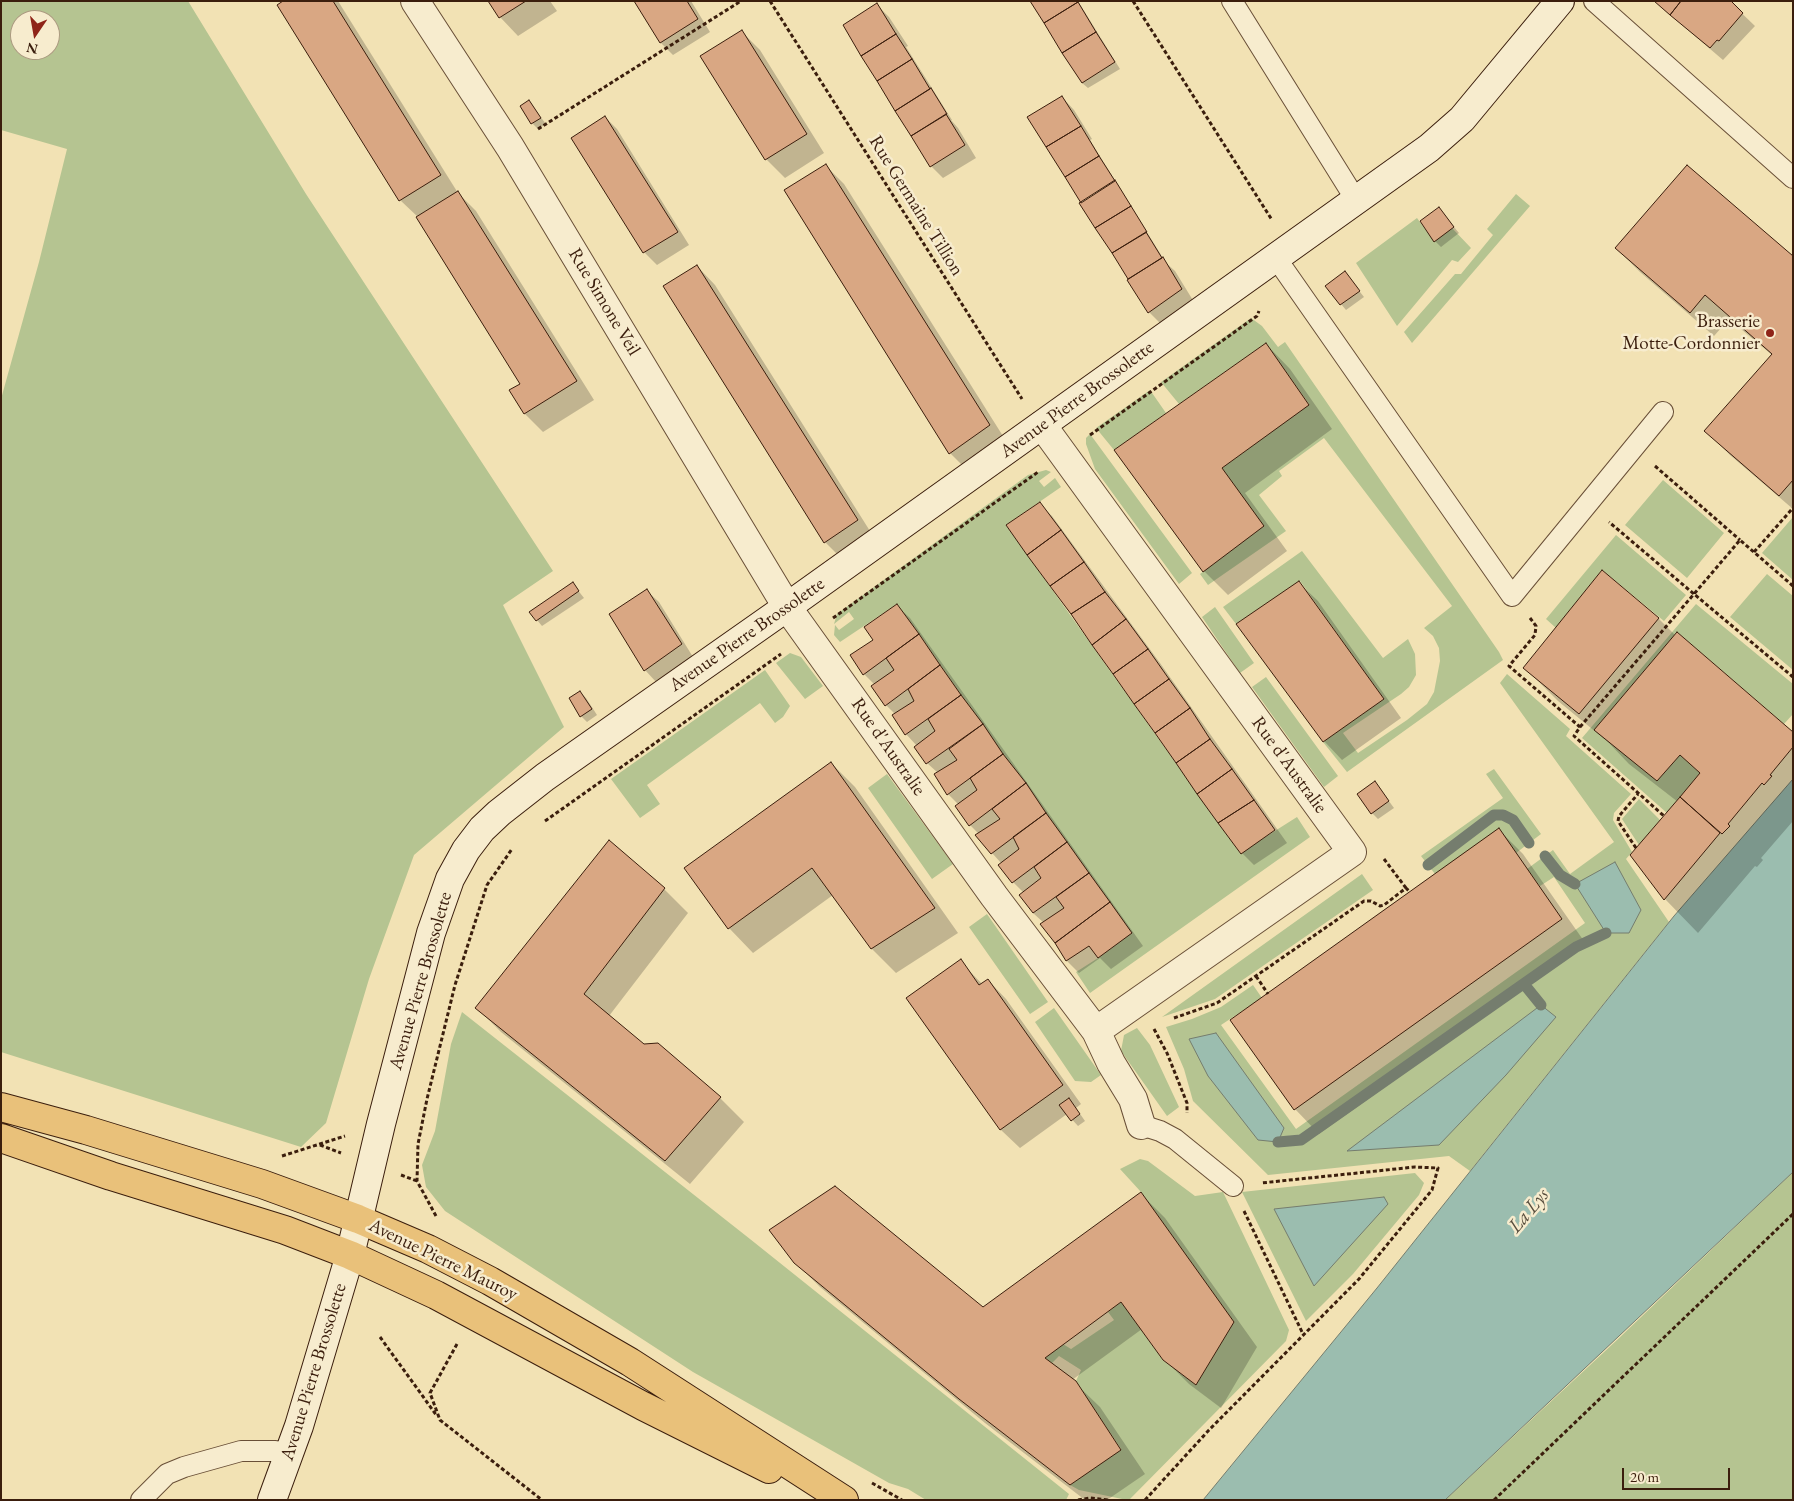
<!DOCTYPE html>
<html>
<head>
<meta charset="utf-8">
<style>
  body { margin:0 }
  #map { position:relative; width:1794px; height:1501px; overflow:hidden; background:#f2e2b4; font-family:"EB Garamond",serif }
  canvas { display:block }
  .frame { position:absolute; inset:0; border:2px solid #3b1e0d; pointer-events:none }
  .north { position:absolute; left:10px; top:10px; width:50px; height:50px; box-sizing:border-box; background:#f7ecce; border:1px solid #ac9a81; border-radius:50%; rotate:192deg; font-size:14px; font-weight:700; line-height:20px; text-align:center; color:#3b1e0d }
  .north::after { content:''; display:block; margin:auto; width:18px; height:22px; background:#8f2418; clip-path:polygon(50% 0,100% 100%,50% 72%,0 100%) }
  .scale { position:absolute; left:1622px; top:1468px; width:108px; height:22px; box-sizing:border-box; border:2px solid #3b1e0d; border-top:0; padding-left:6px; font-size:15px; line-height:18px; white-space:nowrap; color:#3b1e0d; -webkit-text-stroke:4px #f7ecce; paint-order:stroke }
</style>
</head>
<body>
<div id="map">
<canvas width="1794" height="1501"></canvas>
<div class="frame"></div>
<div class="north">N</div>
<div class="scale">20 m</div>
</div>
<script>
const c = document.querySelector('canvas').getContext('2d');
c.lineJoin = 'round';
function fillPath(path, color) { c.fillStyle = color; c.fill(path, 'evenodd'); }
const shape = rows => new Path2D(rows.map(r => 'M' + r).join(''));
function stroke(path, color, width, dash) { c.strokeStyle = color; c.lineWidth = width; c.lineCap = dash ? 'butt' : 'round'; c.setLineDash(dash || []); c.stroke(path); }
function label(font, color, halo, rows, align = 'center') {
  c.font = font + ' "EB Garamond",serif'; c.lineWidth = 5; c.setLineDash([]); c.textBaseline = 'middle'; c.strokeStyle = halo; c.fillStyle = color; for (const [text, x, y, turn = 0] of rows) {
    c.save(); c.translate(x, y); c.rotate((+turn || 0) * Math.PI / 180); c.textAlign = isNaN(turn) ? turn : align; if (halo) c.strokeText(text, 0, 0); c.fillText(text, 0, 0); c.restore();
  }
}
fillPath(shape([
  [1,1,188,1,306,194,553,571,503,605,564,727,414,855,369,979,326,1123,301,1147,1,1052,1,399,39,262,67,149,1,130],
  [20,20,50,20,50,50,20,50],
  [1516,194,1530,206,1412,343,1404,332,1455,274,1461,274,1493,235,1487,229],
  [1417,218,1434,241,1452,228,1471,248,1458,262,1452,260,1397,326,1356,263],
  [1251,318,1262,326,1278,347,1285,342,1499,652,1503,660,1347,772,1323,742,1384,699,1300,581,1236,624,1223,607,1302,551,1383,658,1408,639,1415,654,1416,675,1409,687,1401,694,1343,733,1358,753,1407,720,1427,704,1434,692,1440,661,1439,648,1433,636,1424,628,1452,606,1324,438,1279,471,1282,476,1259,495,1286,531,1208,585,1200,574,1263,526,1222,468,1309,404,1266,343,1179,404,1161,382],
  [1150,390,1166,413,1114,450,1096,428],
  [1090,434,1192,573,1179,584,1095,469,1086,444,1086,438],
  [1046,470,1051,472,1039,481,1044,487,1055,478,1061,487,1006,525,1240,853,1297,817,1310,837,1090,993,1076,972,1098,958,1131,933,961,695,919,634,897,604,840,642,834,635,835,625,839,630,854,619,849,612,834,624,837,614,1028,475],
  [1663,480,1724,533,1687,578,1625,525],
  [1793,517,1793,580,1762,553],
  [1616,535,1686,595,1664,621,1602,570,1556,628,1546,619],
  [1767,574,1793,596,1793,670,1730,617],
  [1696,604,1793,684,1793,714,1784,724,1677,632,1594,730,1657,780,1680,755,1700,773,1667,813,1582,738],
  [1215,607,1254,663,1240,673,1202,617],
  [790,653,801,657,823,686,805,699,776,663],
  [765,670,790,706,783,717,775,723,760,703,647,785,660,804,640,818,611,779],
  [1507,674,1570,729,1566,736,1631,794,1614,813,1613,820,1632,852,1626,859,1669,922,1470,1171,1449,1156,1268,1175,1193,1101,1184,1069,1166,1027,1192,1019,1221,1007,1253,985,1262,998,1221,1025,1296,1129,1585,923,1554,877,1540,886,1527,869,1553,850,1570,874,1614,842,1500,683],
  [1266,677,1338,776,1324,787,1252,687],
  [1494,769,1541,834,1516,853,1435,874,1421,856,1503,798,1486,774],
  [887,774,953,864,932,879,868,788],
  [1639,799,1660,820,1639,845,1622,819],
  [1362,874,1373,890,1215,999,1162,1017],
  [987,914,1048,1002,1030,1014,969,927],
  [1054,1008,1101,1075,1091,1082,1075,1081,1035,1022],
  [462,1012,750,1239,1069,1494,1066,1500,926,1500,908,1489,889,1483,693,1372,445,1211,426,1187,422,1165,435,1131,451,1044],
  [1137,1028,1150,1045,1179,1107,1167,1116,1121,1051,1124,1035],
  [1140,1159,1148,1161,1195,1196,1223,1192,1289,1330,1286,1341,1129,1500,1127,1500,1079,1490,1070,1485,1121,1449,1076,1381,1081,1370,1059,1356,1052,1363,1045,1358,1063,1344,1071,1349,1114,1320,1108,1312,1121,1302,1163,1360,1196,1385,1234,1322,1141,1192,1120,1169],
  [1793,1172,1793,1500,1445,1500,1617,1340],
  [1415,1173,1424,1183,1419,1195,1353,1274,1306,1321,1242,1192]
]), '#b5c491');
const water = shape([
  [1793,779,1793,1172,1445,1500,1203,1500,1377,1288,1674,916,1793,779],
  [1615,862,1641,910,1629,933,1606,933,1575,884,1615,862],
  [1541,1005,1556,1017,1506,1075,1439,1145,1347,1151,1541,1005],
  [1216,1033,1284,1128,1278,1142,1258,1140,1208,1076,1189,1039,1216,1033],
  [1384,1197,1388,1204,1314,1286,1274,1209,1384,1197]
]);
fillPath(water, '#9bbdaf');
stroke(water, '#757d6e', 1);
fillPath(shape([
  [285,1,338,1,458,193,476,211,594,400,543,432,525,414,511,390,521,384,419,218,400,200],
  [489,1,550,1,557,11,518,36,500,17],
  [635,1,691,1,710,32,673,55,661,43],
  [1031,1,1078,1,1120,69,1088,88,1082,83],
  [1654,1,1729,1,1755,26,1723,60],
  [877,5,889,17,908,46,906,47,952,120,951,120,958,128,976,158,943,178,931,166],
  [742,32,760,50,824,153,785,178,766,159],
  [1062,97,1074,110,1092,139,1090,140,1166,263,1175,271,1194,302,1161,324,1149,312,1129,278],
  [529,102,546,124,538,129,532,123],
  [605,117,617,129,689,245,657,265,644,252,572,138],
  [826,166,844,184,1008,444,969,472,950,453,786,191],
  [1439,209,1459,233,1441,247,1435,241],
  [1616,248,1793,258,1793,509,1730,455,1706,431,1772,355,1729,319,1714,336,1640,272],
  [697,266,715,285,875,539,844,561,825,542,665,286],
  [1345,273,1364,297,1346,310,1341,304],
  [1266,344,1290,369,1332,429,1245,493,1287,551,1228,595,1204,571,1116,450],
  [1039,504,1052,516,1160,663,1287,843,1254,865,1242,853],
  [1603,572,1659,619,1676,636,1793,733,1793,821,1761,858,1763,860,1757,867,1755,866,1698,933,1665,899,1678,802,1629,764,1608,742,1558,701,1525,668],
  [1299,583,1318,601,1401,718,1342,760,1324,741],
  [573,584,584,598,542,626,537,620],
  [646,590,659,602,693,657,657,683,645,670,610,614],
  [897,606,910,618,1143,946,1111,969,1100,958,1079,973,1067,961,1042,924,1044,923,1033,913,1024,893,1013,882,1002,864,992,853,979,834,970,825,959,805,948,794,938,773,927,763,917,746,906,734,895,714,886,705,875,685,864,674,851,655,874,641],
  [580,692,586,698,597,715,587,722,581,716,571,698],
  [831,763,855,787,958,933,896,973,872,949,833,895,753,953,729,928],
  [1380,789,1394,808,1378,819,1372,813],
  [1499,830,1523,854,1586,944,1319,1134,1295,1109,1232,1021],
  [664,889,688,913,609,1016,644,1045,657,1044,720,1098,744,1122,690,1184,501,1032,477,1008],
  [960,961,982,984,988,980,1006,999,1081,1104,1076,1108,1085,1121,1078,1126,1067,1114,1020,1148,1001,1130,908,999],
  [1141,1194,1165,1218,1257,1347,1221,1408,1189,1384,1164,1359,1142,1329,1072,1380,1100,1407,1145,1474,1107,1500,1085,1500,985,1423,820,1287,795,1262,983,1309]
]), '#0003');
stroke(shape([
  [1545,856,1560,875,1575,884],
  [1428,865,1494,815,1503,815,1513,820,1529,843],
  [1524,984,1541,1005],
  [1278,1142,1301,1140,1576,947,1606,933]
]), '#757d6e', 11);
const building = shape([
  [283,1,333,1,441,175,399,201,277,5,283,1],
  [488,1,526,1,499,18,488,1],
  [634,1,687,1,698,19,660,43,634,1],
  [1030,1,1077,1,1078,2,1044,23,1030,1],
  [1654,1,1681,1,1670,15,1654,1],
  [1681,1,1731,1,1743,13,1719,41,1717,40,1710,48,1670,15,1681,1],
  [1078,2,1096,32,1062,53,1044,23,1078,2],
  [877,3,896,34,861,56,843,25,877,3],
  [742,30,807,134,765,160,700,56,742,30],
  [1096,32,1115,62,1082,83,1062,53,1096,32],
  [896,34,912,59,877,81,861,56,896,34],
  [912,59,930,89,895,111,877,81,912,59],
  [931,88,947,114,911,136,895,111,931,88],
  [1062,96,1081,126,1046,147,1027,117,1062,96],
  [529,100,541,118,531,124,520,106,529,100],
  [946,114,965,145,930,167,911,136,946,114],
  [605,116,678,232,643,253,571,138,605,116],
  [1081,126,1099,156,1065,177,1046,147,1081,126],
  [1099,156,1115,181,1081,203,1065,177,1099,156],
  [826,164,990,425,949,454,784,190,826,164],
  [1687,165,1793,256,1793,480,1779,496,1704,431,1772,354,1705,295,1690,313,1615,248,1687,165],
  [1115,180,1131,206,1095,228,1079,203,1115,180],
  [458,191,577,381,524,414,509,390,520,384,416,217,458,191],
  [1131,206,1147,232,1112,253,1095,228,1131,206],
  [1439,207,1454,227,1434,242,1420,221,1439,207],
  [1146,232,1162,258,1128,279,1112,253,1146,232],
  [1163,257,1182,289,1148,313,1127,280,1163,257],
  [697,265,858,520,824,543,663,286,697,265],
  [1345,271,1360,291,1340,305,1325,286,1345,271],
  [1266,343,1309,405,1222,468,1264,526,1203,572,1114,450,1266,343],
  [1040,502,1061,530,1027,555,1006,525,1040,502],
  [1061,530,1084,562,1050,586,1027,555,1061,530],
  [1084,562,1105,592,1071,614,1050,586,1084,562],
  [1602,570,1659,618,1579,714,1523,668,1602,570],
  [1299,581,1384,699,1323,742,1236,624,1299,581],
  [573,582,579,591,536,621,529,612,573,582],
  [647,589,682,644,644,671,609,614,647,589],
  [1105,592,1126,619,1092,645,1071,614,1105,592],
  [897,604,919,634,863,675,850,655,873,640,864,627,897,604],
  [1126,619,1148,649,1113,674,1092,645,1126,619],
  [1677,632,1793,732,1793,747,1770,775,1772,776,1764,785,1762,783,1728,824,1730,826,1722,834,1680,797,1700,773,1680,755,1657,781,1594,730,1677,632],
  [919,634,940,665,885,706,871,686,894,670,886,658,919,634],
  [1148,649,1169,679,1134,704,1113,674,1148,649],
  [940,665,961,695,905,735,892,715,914,701,908,689,940,665],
  [1169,679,1190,708,1155,733,1134,704,1169,679],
  [580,691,592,709,580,717,569,698,580,691],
  [961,695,983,724,926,764,914,747,935,731,928,719,961,695],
  [1190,708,1210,739,1176,763,1155,733,1190,708],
  [983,724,1003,754,947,795,934,774,957,760,949,749,983,724],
  [1210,739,1232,769,1197,794,1176,763,1210,739],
  [1003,754,1026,783,969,826,955,806,977,790,970,778,1003,754],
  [831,762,935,908,871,949,812,868,728,929,684,868,831,762],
  [1232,769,1254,800,1218,823,1197,794,1232,769],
  [1375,781,1389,801,1371,814,1357,794,1375,781],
  [1026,783,1046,813,991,854,975,835,1000,819,992,809,1026,783],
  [1680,797,1720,833,1664,900,1630,855,1680,797],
  [1254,800,1275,830,1241,854,1218,823,1254,800],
  [1046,813,1067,842,1012,883,998,865,1019,849,1013,837,1046,813],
  [1499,828,1562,919,1294,1110,1230,1020,1499,828],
  [609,840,665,888,584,994,644,1044,658,1043,721,1097,665,1161,475,1008,609,840],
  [1067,842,1089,873,1033,913,1019,895,1041,878,1034,867,1067,842],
  [1089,873,1110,902,1055,943,1040,924,1064,908,1056,897,1089,873],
  [1110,902,1132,933,1098,958,1089,946,1066,961,1055,943,1110,902],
  [961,959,979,985,988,979,1063,1085,1000,1130,906,998,961,959],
  [1069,1098,1080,1114,1071,1121,1059,1105,1069,1098],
  [835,1186,983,1307,1141,1192,1234,1322,1196,1385,1163,1360,1121,1302,1045,1358,1076,1381,1121,1450,1070,1485,959,1399,794,1263,769,1230,835,1186]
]);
fillPath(building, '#d9a783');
stroke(building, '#3b1e0d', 1);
const lane = shape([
  [1232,1,1356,200],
  [1594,1,1793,178],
  [1276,258,1512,596,1663,412],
  [1141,1125,1160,1131,1175,1139,1233,1186],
  [141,1500,167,1474,184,1467,241,1451,274,1451,290,1453]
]);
const street = shape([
  [415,1,510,147,787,607,994,896,1096,1031,1352,852,1042,425],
  [1096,1031,1111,1063,1133,1099,1141,1125]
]);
const secondary = shape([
  [272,1500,299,1426,350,1255,381,1124,431,933,450,879,466,850,482,829,499,813,545,777,787,607,1429,148,1462,119,1560,1]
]);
const primary = shape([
  [1,1107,86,1130,262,1184,358,1219,428,1249,490,1281,630,1362,844,1500],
  [1,1138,111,1176,285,1230,350,1255,436,1295,643,1406,769,1469]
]);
stroke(lane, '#694f37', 22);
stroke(street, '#694f37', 30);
stroke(secondary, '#3b1e0d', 30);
stroke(primary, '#3b1e0d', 30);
stroke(shape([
  [770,1,1022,399],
  [1133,1,1272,220],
  [538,129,741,1],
  [1090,435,1257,316,1259,311],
  [1655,466,1740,540],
  [1754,552,1793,508],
  [1793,586,1740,540,1694,594,1793,677],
  [833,618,1038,472],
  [1530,618,1536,626,1535,635,1509,666,1580,727,1574,736,1664,816],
  [1580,727,1694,594,1609,522],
  [545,821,781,654],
  [1636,848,1618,821,1619,816,1638,794],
  [1384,859,1406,888],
  [1256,976,1268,994],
  [1174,1018,1217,1003,1364,901,1371,901,1380,906,1384,905,1406,888,1410,892],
  [1154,1029,1167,1053,1187,1103,1187,1113],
  [320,1145,341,1153],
  [282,1156,345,1136],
  [401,1175,417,1181],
  [1244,1211,1303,1334],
  [436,1216,417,1181,418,1144,427,1099,455,985,487,885,512,849],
  [380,1337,437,1416],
  [457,1344,430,1393,440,1420,542,1500],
  [872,1483,902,1500],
  [1078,1500,1090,1498,1109,1500],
  [1145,1500,1209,1430,1359,1279,1432,1190,1438,1168,1415,1167,1261,1183],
  [1494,1500,1793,1214]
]), '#3b1e0d', 3, [4, 2.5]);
stroke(lane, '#f7ecce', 20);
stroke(street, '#f7ecce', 28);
stroke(secondary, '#f7ecce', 28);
stroke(primary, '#e9c17a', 28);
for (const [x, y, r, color] of [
  [1770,333,5,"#8f2418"]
]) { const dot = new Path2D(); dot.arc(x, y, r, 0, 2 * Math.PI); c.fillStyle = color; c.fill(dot); stroke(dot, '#f7ecce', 2); }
label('19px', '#3b1e0d', '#f7ecce', [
  ["Rue Germaine Tillion",916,206,58],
  ["Rue Simone Veil",604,302,59],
  ["Avenue Pierre Brossolette",1077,400,-36],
  ["Avenue Pierre Brossolette",747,635,-35],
  ["Rue d'Australie",888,747,55],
  ["Rue d'Australie",1289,765,54],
  ["Avenue Pierre Brossolette",421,981,-74],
  ["Avenue Pierre Mauroy",443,1260,26],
  ["Avenue Pierre Brossolette",314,1372,-73]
]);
label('19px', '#3b1e0d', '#f7ecce', [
  ["Brasserie",1760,322],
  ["Motte-Cordonnier",1760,344]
], 'right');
label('italic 20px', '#584e3e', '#f7ecce', [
  ["La Lys",1529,1211,-50]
]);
</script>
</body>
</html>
